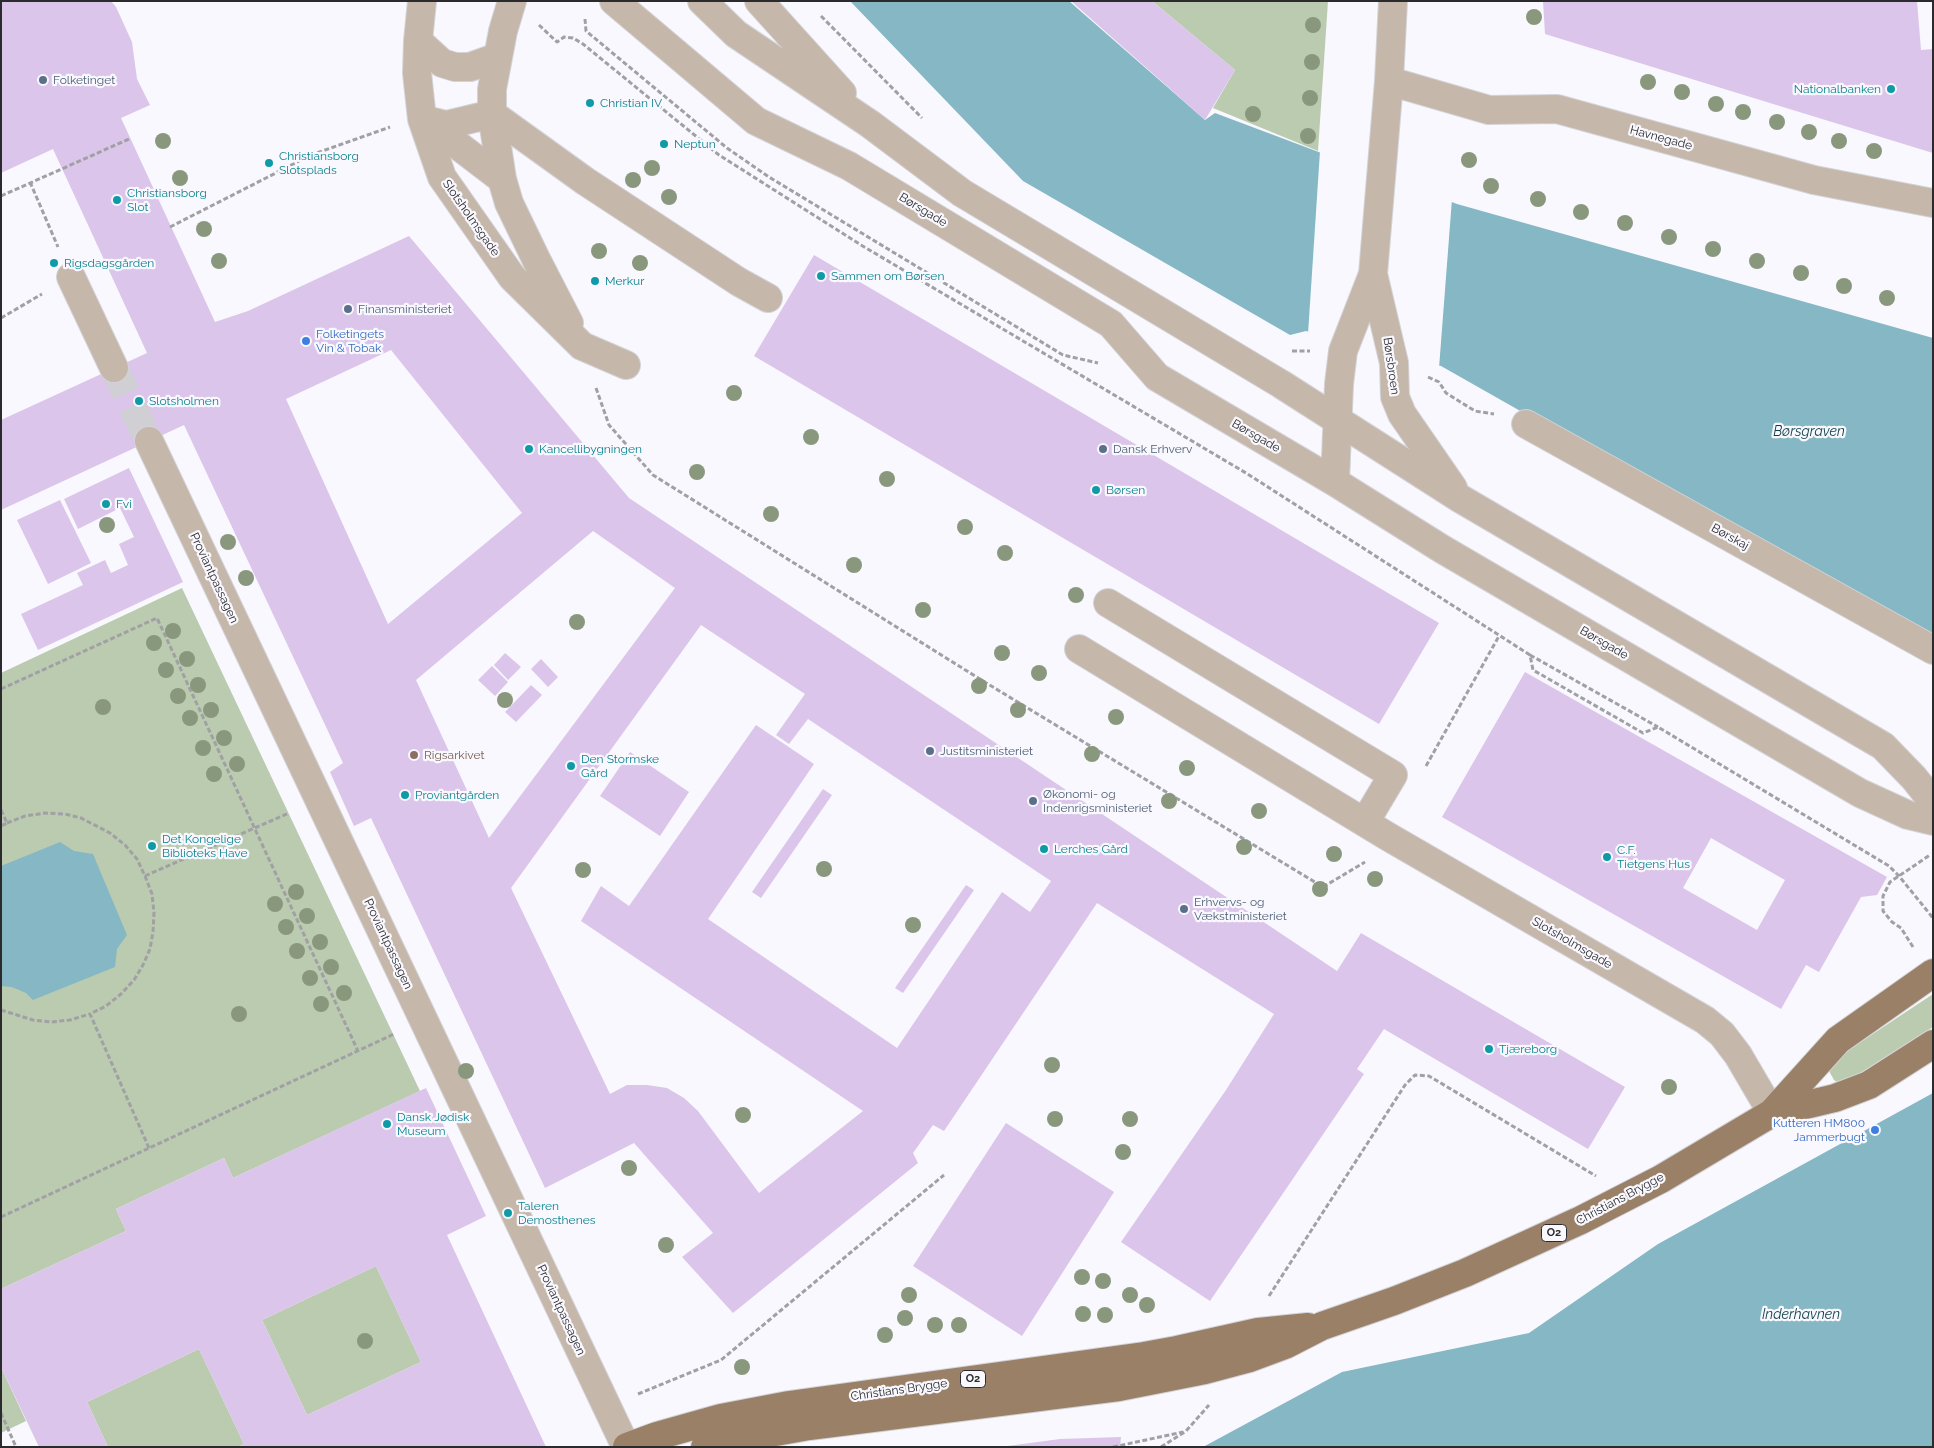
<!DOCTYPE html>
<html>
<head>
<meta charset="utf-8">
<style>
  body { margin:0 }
  #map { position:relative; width:1934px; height:1448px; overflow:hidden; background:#f8f8fe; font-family:Raleway,sans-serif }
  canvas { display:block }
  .frame { position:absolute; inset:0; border:2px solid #2b2a2c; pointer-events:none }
</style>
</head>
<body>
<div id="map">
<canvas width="1934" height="1448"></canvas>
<div class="frame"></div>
</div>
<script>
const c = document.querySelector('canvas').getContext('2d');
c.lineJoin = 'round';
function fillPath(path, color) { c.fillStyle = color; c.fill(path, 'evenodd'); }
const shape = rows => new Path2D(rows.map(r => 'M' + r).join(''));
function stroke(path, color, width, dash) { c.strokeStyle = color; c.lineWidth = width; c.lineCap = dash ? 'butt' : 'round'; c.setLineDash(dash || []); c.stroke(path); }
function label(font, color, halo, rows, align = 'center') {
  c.font = font + ' Raleway,sans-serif'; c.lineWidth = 4.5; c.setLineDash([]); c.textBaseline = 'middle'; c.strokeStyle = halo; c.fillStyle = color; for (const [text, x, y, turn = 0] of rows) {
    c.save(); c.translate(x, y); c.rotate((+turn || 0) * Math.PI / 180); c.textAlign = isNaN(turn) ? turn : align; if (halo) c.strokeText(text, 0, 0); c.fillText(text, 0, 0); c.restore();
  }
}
fillPath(shape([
  [1152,1,1328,1,1318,151,1213,108,1235,70],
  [182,588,420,1091,233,1178,224,1158,116,1209,126,1231,1,1289,1,673],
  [1933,994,1933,1027,1841,1085,1834,1080,1829,1071,1829,1063],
  [376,1266,421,1362,307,1415,262,1320],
  [199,1349,244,1444,238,1447,108,1447,87,1402],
  [1,1367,26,1421,1,1433]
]), '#bbcbaf');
fillPath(shape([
  [850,1,1069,1,1205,120,1215,113,1457,204,1933,338,1933,645,1441,366,1359,347,1306,331,1290,335,1023,181],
  [60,842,74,851,93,854,127,935,117,949,115,967,33,1000,26,993,19,990,11,987,1,986,1,866],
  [1933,1093,1933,1447,1203,1447,1342,1372,1529,1333,1658,1244]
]), '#85b8c4');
fillPath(shape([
  [1320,151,1452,199,1439,368,1359,350,1308,334]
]), '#f8f8fe');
fillPath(shape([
  [1,1,111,1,116,7,132,42,137,79,150,105,121,118,215,322,248,311,409,236,629,498,1337,971,1361,933,1625,1087,1588,1149,1384,1029,1357,1069,1364,1074,1210,1301,1121,1242,1226,1090,1274,1014,1097,903,944,1131,933,1125,913,1153,918,1163,733,1313,682,1257,713,1233,634,1143,545,1188,371,818,354,826,330,772,343,763,184,425,1,510,1,420,147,353,53,149,1,173],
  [391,350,522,513,388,624,286,399],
  [593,531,675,588,489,838,416,680],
  [701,625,805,694,776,735,789,744,808,719,1051,881,1030,912,1002,892,897,1048,708,919,814,764,756,725,629,906,601,886,581,921,863,1111,759,1193,698,1111,684,1098,667,1088,647,1085,627,1085,610,1094,511,888],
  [1071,1,1152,1,1235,70,1205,120],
  [1543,1,1917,1,1921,50,1933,49,1933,153,1545,34],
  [814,255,1439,623,1379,724,754,356],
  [129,468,183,582,38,650,21,614,83,585,77,573,105,560,111,573,128,565,119,544,134,537,120,508,78,529,64,499],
  [60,500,91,563,48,584,17,520],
  [505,653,521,667,508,680,494,665],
  [541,659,558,677,548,687,531,669],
  [492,666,508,682,495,696,478,680],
  [1525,672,1887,877,1877,895,1861,897,1819,972,1806,965,1781,1009,1442,817],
  [1711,838,1785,880,1757,930,1683,888],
  [531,685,542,695,516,722,505,712],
  [630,752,689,792,660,836,600,796],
  [823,789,832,795,761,898,752,892],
  [966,885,974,890,903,993,895,988],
  [426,1088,486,1216,447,1235,546,1447,238,1447,244,1444,199,1349,87,1402,108,1447,39,1447,1,1367,1,1289,126,1231,116,1209,224,1158,233,1178],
  [376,1266,421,1362,307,1415,262,1320],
  [1006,1123,1114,1192,1022,1336,913,1266],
  [1121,1437,1120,1447,1000,1447,1060,1439]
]), '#dbc5ea');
stroke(shape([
  [114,368,149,441]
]), '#cfcfd4', 28, [28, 14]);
const minor = shape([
  [422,1,418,41,417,73,422,119,442,177,512,277,582,346,626,365],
  [512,1,503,31,492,89,492,114,502,179,509,203,536,259,569,323],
  [614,1,756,121,849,166,1111,324,1157,377,1335,482,1442,549,1860,793,1908,815,1933,821],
  [702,1,736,34,870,124,962,193,1281,384,1461,499,1883,746,1914,778,1933,802],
  [759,1,842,93],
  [418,41,442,63,455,67,470,67,498,57],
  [1389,81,1489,110,1557,109,1814,180,1933,203],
  [422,119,446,125,492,114,585,181,739,282,768,298],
  [426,121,502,179],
  [1373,274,1394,363,1395,397,1402,414,1453,488],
  [71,277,114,368],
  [1526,424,1933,650],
  [149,441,626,1447],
  [1335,482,1339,384,1343,351,1373,274,1389,81,1393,1],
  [1108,603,1393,775,1365,822],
  [1079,649,1387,836,1705,1020,1722,1034,1738,1055,1772,1113]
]);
const major = shape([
  [1772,1113,1838,1040,1933,973],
  [627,1447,657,1436,721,1418,789,1405,1144,1356,1177,1350,1258,1332,1308,1327],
  [705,1447,736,1439,809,1426,1119,1387,1205,1370,1250,1358,1285,1345,1322,1326,1394,1301,1465,1273,1581,1220,1661,1179,1772,1113,1835,1098,1869,1085,1933,1044]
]);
stroke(minor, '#d3d3d8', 30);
stroke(major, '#d3d3d8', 30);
stroke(shape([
  [821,16,922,118],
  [585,19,586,31,727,148,769,177,1063,355,1098,363],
  [539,25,557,42,564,37,573,38,583,44,719,155,861,245,1246,473,1530,655,1533,670,1643,733,1658,727,1889,866,1899,876,1933,918],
  [30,182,58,247],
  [1,196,129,139],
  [170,227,311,155,390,127],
  [1,318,42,294],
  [1292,351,1310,351],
  [1428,377,1439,382,1446,393,1475,411,1494,414],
  [596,388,609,425,653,475,983,681,1323,887,1365,862],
  [1530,655,1658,727],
  [1,689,157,618,358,1051],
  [1426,766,1499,636],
  [1,810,7,823,1,826],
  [7,823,25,816,45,813,65,814,81,818,110,833,125,845,137,859,145,876,152,894,154,913,153,932,150,949,143,965,134,980,121,994,106,1006,90,1014,149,1148],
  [145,876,289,813],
  [1913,947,1901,928,1892,922,1883,911,1883,896,1890,882,1930,855],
  [1,1010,33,1020,51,1022,70,1020,90,1014],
  [1,1217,394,1034],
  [1269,1296,1405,1085,1415,1075,1429,1076,1596,1176],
  [638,1394,721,1360,944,1175],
  [1,1413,16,1447],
  [1113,1447,1183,1432],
  [1161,1447,1186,1431,1209,1405]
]), '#a1a0a5', 3, [5, 2.5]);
stroke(minor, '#c5b7aa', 28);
stroke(major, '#998067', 28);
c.fillStyle = '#89987d';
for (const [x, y] of [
  [1534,17],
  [1313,25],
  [1312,62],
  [1648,82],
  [1682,92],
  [1310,98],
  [1716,104],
  [1743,112],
  [1253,114],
  [1777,122],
  [1809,132],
  [1308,136],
  [163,141],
  [1839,141],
  [1874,151],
  [1469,160],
  [652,168],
  [180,178],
  [633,180],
  [1491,186],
  [669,197],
  [1538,199],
  [1581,212],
  [1625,223],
  [204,229],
  [1669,237],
  [1713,249],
  [599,251],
  [219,261],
  [1757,261],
  [640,263],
  [1801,273],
  [1844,286],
  [1887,298],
  [734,393],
  [811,437],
  [697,472],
  [887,479],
  [771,514],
  [107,525],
  [965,527],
  [228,542],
  [1005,553],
  [854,565],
  [246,578],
  [1076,595],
  [923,610],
  [577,622],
  [173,631],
  [154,643],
  [1002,653],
  [187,659],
  [166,670],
  [1039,673],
  [198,685],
  [979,686],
  [178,696],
  [505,700],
  [103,707],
  [211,710],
  [1018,710],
  [1116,717],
  [190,718],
  [224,738],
  [203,748],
  [1092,754],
  [237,764],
  [1187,768],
  [214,774],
  [1169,801],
  [1259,811],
  [1244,847],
  [1334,854],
  [824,869],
  [583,870],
  [1375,879],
  [1320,889],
  [296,892],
  [275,904],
  [307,916],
  [913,925],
  [286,927],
  [320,942],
  [297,951],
  [331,967],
  [310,978],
  [344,993],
  [321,1004],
  [239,1014],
  [1052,1065],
  [466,1071],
  [1669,1087],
  [743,1115],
  [1055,1119],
  [1130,1119],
  [1123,1152],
  [629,1168],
  [666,1245],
  [1082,1277],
  [1103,1281],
  [909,1295],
  [1130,1295],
  [1147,1305],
  [1083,1314],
  [1105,1315],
  [905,1318],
  [935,1325],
  [959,1325],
  [885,1335],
  [365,1341],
  [742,1367]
]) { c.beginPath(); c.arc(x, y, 8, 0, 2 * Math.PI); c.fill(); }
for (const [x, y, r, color] of [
  [43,80,5,"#5c6f8a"],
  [1891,89,5,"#0f9aa8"],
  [590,103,5,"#0f9aa8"],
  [664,144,5,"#0f9aa8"],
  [269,163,5,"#0f9aa8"],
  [117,200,5,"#0f9aa8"],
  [54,263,5,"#0f9aa8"],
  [821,276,5,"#0f9aa8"],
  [595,281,5,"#0f9aa8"],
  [348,309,5,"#5c6f8a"],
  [306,341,5,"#3f7fe0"],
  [139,401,5,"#0f9aa8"],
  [529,449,5,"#0f9aa8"],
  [1103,449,5,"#5c6f8a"],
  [1096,490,5,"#0f9aa8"],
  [106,504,5,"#0f9aa8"],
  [930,751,5,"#5c6f8a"],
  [414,755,5,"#8d6e63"],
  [571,766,5,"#0f9aa8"],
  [405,795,5,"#0f9aa8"],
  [1033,801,5,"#5c6f8a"],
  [152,846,5,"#0f9aa8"],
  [1044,849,5,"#0f9aa8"],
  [1607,857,5,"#0f9aa8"],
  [1184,909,5,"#5c6f8a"],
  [1489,1049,5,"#0f9aa8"],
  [387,1124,5,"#0f9aa8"],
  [1875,1130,5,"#3f7fe0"],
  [508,1213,5,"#0f9aa8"]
]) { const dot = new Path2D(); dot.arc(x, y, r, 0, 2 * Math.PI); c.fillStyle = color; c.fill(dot); stroke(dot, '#f8f8fe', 2); }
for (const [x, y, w] of [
  [1554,1233,25],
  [973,1379,25]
]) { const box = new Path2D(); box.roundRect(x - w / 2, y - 8.5, w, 17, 4); c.fillStyle = '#f8f8fe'; c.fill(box); stroke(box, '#2b2a2c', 1); }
label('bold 11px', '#2b2a2c', null, [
  ["O2",1554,1233],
  ["O2",973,1379]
]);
label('12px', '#4e5e75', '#f8f8fe', [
  ["Folketinget",53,80],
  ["Finansministeriet",358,309],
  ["Dansk Erhverv",1113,449],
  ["Justitsministeriet",940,751],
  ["Økonomi- og",1043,794],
  ["Indenrigsministeriet",1043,808],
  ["Erhvervs- og",1194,902],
  ["Vækstministeriet",1194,916]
], 'left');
label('12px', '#0d838f', '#f8f8fe', [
  ["Nationalbanken",1881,89,"right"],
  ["Christian IV",600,103],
  ["Neptun",674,144],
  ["Christiansborg",279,156],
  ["Slotsplads",279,170],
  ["Christiansborg",127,193],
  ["Slot",127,207],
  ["Rigsdagsgården",64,263],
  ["Sammen om Børsen",831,276],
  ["Merkur",605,281],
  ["Slotsholmen",149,401],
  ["Kancellibygningen",539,449],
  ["Børsen",1106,490],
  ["Fvi",116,504],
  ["Den Stormske",581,759],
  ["Gård",581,773],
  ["Proviantgården",415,795],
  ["Det Kongelige",162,839],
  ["Biblioteks Have",162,853],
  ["Lerches Gård",1054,849],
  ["C.F.",1617,850],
  ["Tietgens Hus",1617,864],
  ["Tjæreborg",1499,1049],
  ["Dansk Jødisk",397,1117],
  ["Museum",397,1131],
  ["Taleren",518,1206],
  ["Demosthenes",518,1220]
], 'left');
label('12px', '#2b2a2c', '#f8f8fe', [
  ["Havnegade",1661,138,15],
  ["Børsgade",923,210,31],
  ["Slotsholmsgade",471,218,55],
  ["Børsbroen",1391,366,82],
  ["Børsgade",1256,436,30],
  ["Børskaj",1730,537,29],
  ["Proviantpassagen",214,578,65],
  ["Børsgade",1604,643,30],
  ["Slotsholmsgade",1572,943,30],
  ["Proviantpassagen",388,944,65],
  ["Christians Brygge",1620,1199,-28],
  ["Proviantpassagen",561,1310,65],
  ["Christians Brygge",899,1390,-8]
]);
label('12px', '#366cbe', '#f8f8fe', [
  ["Folketingets",316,334],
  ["Vin & Tobak",316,348],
  ["Kutteren HM800",1865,1123,"right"],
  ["Jammerbugt",1865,1137,"right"]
], 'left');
label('12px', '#785e54', '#f8f8fe', [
  ["Rigsarkivet",424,755]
], 'left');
label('italic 14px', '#0d3d46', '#f8f8fe', [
  ["Børsgraven",1809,432],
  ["Inderhavnen",1801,1315]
]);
</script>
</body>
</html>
